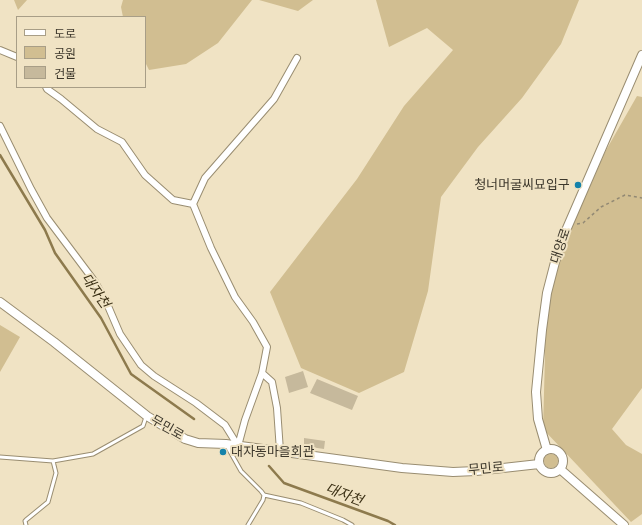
<!DOCTYPE html>
<html>
<head>
<meta charset="utf-8">
<style>
  body { margin:0 }
  #map { position:relative; width:642px; height:525px; overflow:hidden; background:#f0e3c4; font-family:"Fira Sans Condensed","Noto Sans KR",sans-serif }
  canvas { display:block }
  .legend { position:absolute; left:16px; top:16px; width:130px; height:72px; box-sizing:border-box; background:#f0e3c4; border:1px solid #a89e87; margin:0; padding:5px 7px; list-style:none; font-size:12px; color:#3c372b }
  .legend li { display:flex; align-items:center; gap:8px; height:20px }
  .legend b { width:20px; border:1px solid #a89e87 }
</style>
</head>
<body>
<div id="map">
<canvas width="642" height="525"></canvas>
<ul class="legend">
<li><b style="height:5px;background:#fff"></b>도로</li>
<li><b style="height:11px;background:#d1be91"></b>공원</li>
<li><b style="height:11px;background:#c6b99c"></b>건물</li>
</ul>
</div>
<script>
const c = document.querySelector('canvas').getContext('2d');
c.lineJoin = 'round';
function fillPath(path, color) { c.fillStyle = color; c.fill(path, 'evenodd'); }
const shape = rows => new Path2D(rows.map(r => 'M' + r).join(''));
function stroke(path, color, width, dash) { c.strokeStyle = color; c.lineWidth = width; c.lineCap = dash ? 'butt' : 'round'; c.setLineDash(dash || []); c.stroke(path); }
function label(font, color, halo, rows, align = 'center') {
  c.font = font + ' "Fira Sans Condensed","Noto Sans KR",sans-serif'; c.lineWidth = 4; c.setLineDash([]); c.textBaseline = 'middle'; c.strokeStyle = halo; c.fillStyle = color; for (const [text, x, y, turn = 0] of rows) {
    c.save(); c.translate(x, y); c.rotate((+turn || 0) * Math.PI / 180); c.textAlign = isNaN(turn) ? turn : align; if (halo) c.strokeText(text, 0, 0); c.fillText(text, 0, 0); c.restore();
  }
}
fillPath(shape([
  [14,0,27,0,18,10],
  [123,0,252,0,218,43,186,64,149,70,145,62,145,17,123,17,121,7],
  [259,0,313,0,298,11],
  [376,0,579,0,561,44,522,98,478,147,441,197,428,291,404,372,359,393,301,368,270,292,357,179,404,106,453,50,427,28,389,47],
  [637,96,642,97,642,388,612,429,626,445,642,454,642,514,631,522,543,429,545,356,544,291,605,152],
  [0,325,20,337,0,372],
  '544 461a7 7 0 1 1 14 0a7 7 0 1 1-14 0Z'
]), '#d1be91');
stroke(shape([
  [0,155,45,230,55,253,101,318,131,374,194,419],
  [269,466,284,483,388,521,395,525]
]), '#8d7a4d', 2.5);
fillPath(shape([
  [303,371,308,387,289,393,285,377],
  [317,379,358,396,352,410,310,393],
  [304,438,325,441,324,449,304,446]
]), '#c6b99c');
const service = shape([
  [227,446,241,471,261,491,264,495,263,500,248,525],
  [0,457,53,461,93,454,143,426,146,417],
  [264,495,301,503,343,520,352,525],
  [26,525,25,521,26,520,48,502,56,473,53,461]
]);
const minor = shape([
  [0,50,17,57],
  [46,87,47,89,61,99,97,129,122,142,145,175,173,200,193,204],
  [0,126,31,189,47,218,95,282,108,306,120,334,141,365,154,376,196,403,225,425,238,446],
  [262,373,272,382,277,408,280,451],
  [238,446,245,420,262,373,267,347,253,322,235,297,211,248,193,204,205,178,274,99,297,58]
]);
const tertiary = shape([
  [0,302,54,342,147,416,185,439,198,443,226,444,402,468,453,472,476,471,539,464],
  '539 461a12 12 0 1 1 24 0a12 12 0 1 1-24 0Z',
  [547,450,538,419,536,392,542,330,547,293,555,262,564,235,642,55],
  [560,469,624,525]
]);
stroke(service, '#998d71', 5);
stroke(minor, '#998d71', 8);
stroke(tertiary, '#998d71', 10);
stroke(shape([
  [577,224,583,223,601,207,625,195,642,198]
]), '#928974', 1.5, [3, 3]);
stroke(service, '#fff', 3);
stroke(minor, '#fff', 6);
stroke(tertiary, '#fff', 8);
for (const [x, y, r, color] of [
  [578,185,4,"#1482aa"],
  [223,452,4,"#1482aa"]
]) { const dot = new Path2D(); dot.arc(x, y, r, 0, 2 * Math.PI); c.fillStyle = color; c.fill(dot); stroke(dot, '#f0e3c4', 1.5); }
label('13px', '#3c372b', '#f0e3c4', [
  ["청너머굴씨묘입구",570,185],
  ["대자동마을회관",231,452,"left"]
], 'right');
label('13px', '#3c372b', '#f0e3c4', [
  ["대양로",561,246,-71],
  ["무민로",167,428,30],
  ["무민로",486,469,-5]
]);
label('italic 14px', '#3b3015', '#f0e3c4', [
  ["대자천",95,291,55],
  ["대자천",344,495,21]
]);
</script>
</body>
</html>
